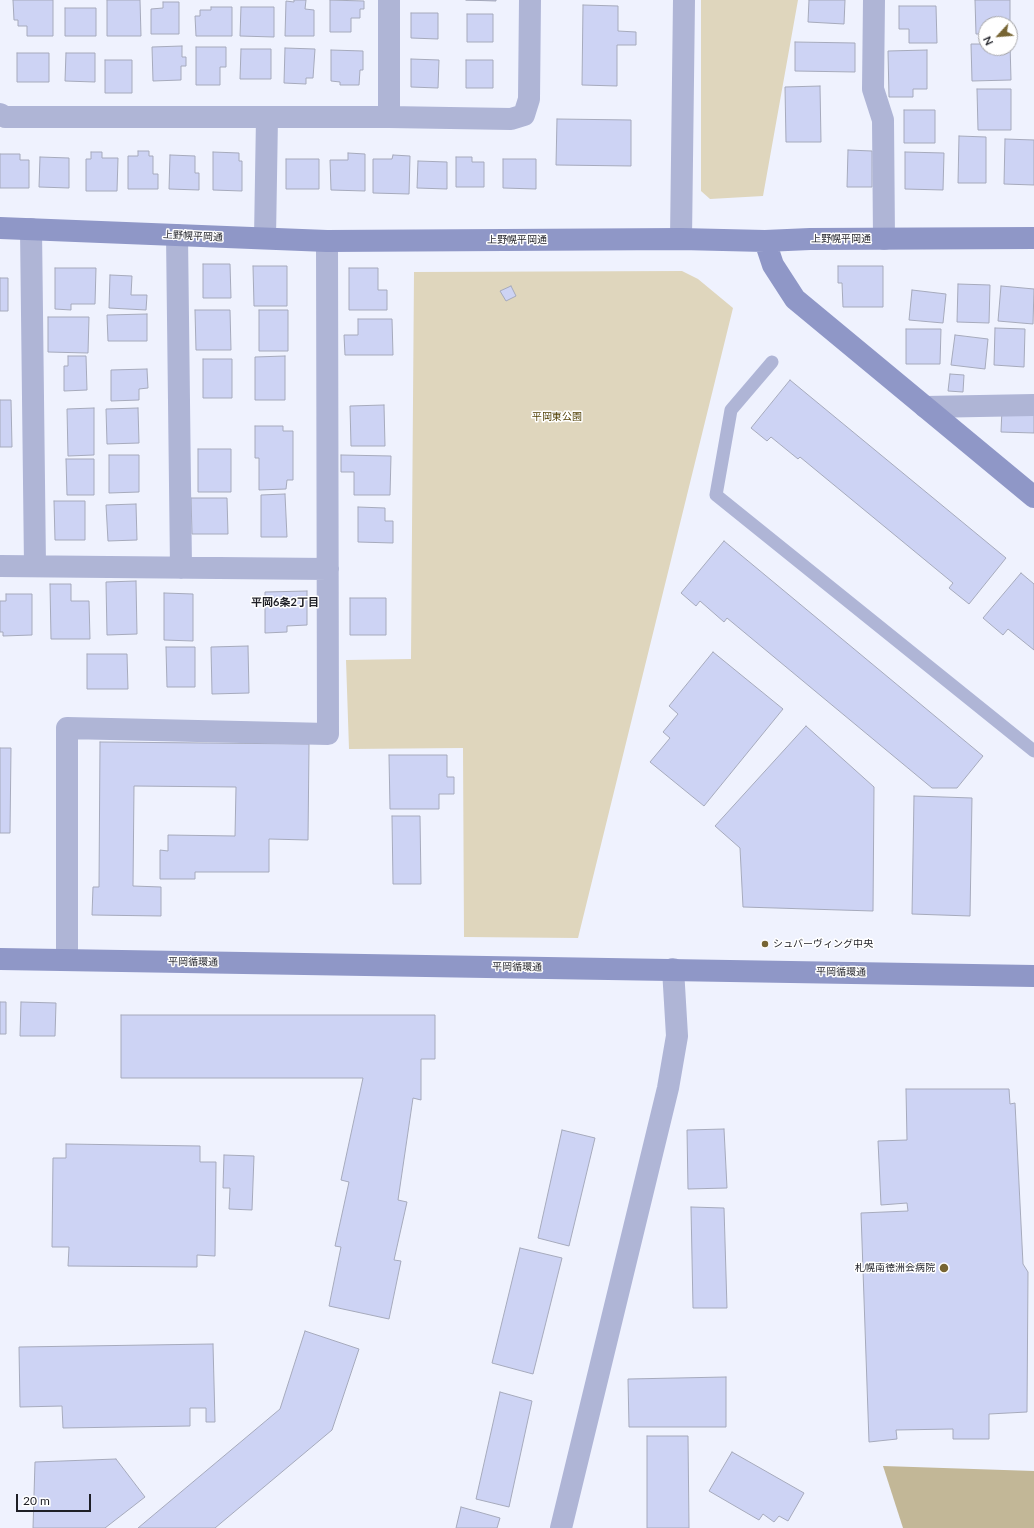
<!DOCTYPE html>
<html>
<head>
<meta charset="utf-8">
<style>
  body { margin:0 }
  #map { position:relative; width:1034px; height:1528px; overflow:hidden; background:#eff2fe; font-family:Lato,sans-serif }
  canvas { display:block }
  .north { position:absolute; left:978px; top:16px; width:40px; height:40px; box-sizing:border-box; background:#fff; border:1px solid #a5a5a8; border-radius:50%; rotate:244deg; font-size:11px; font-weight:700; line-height:16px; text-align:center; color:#1e1f26 }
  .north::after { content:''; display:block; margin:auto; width:14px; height:18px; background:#776533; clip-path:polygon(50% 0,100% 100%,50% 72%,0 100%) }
  .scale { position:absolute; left:16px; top:1494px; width:75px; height:18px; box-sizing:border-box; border:2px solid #1e1f26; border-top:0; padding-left:5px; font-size:12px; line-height:14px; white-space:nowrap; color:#1e1f26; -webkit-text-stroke:3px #fff; paint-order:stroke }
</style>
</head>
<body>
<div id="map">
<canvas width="1034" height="1528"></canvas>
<div class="north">N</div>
<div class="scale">20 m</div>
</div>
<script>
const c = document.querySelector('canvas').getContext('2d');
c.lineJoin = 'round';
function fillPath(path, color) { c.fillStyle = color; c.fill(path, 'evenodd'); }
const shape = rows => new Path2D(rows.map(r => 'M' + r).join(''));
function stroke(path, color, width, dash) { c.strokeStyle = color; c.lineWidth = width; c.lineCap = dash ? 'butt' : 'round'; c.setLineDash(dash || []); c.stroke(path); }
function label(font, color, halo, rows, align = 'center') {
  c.font = font + ' Lato,"Noto Sans JP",sans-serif'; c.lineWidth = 3; c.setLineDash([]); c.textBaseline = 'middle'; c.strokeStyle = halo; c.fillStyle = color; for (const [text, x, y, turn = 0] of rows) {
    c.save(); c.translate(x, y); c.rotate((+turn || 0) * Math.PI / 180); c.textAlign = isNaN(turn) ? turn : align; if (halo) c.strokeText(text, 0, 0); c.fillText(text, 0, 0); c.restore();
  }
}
fillPath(shape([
  [701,0,798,0,763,196,710,199,701,191],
  [682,271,698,279,733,308,578,938,464,937,463,748,349,749,346,660,411,659,414,272]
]), '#dfd6bd');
fillPath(shape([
  [883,1466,1034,1471,1034,1528,903,1528]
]), '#c2b797');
const building = shape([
  [13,0,53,0,53,36,27,36,27,26,18,26,18,20,14,20,13,0],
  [107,0,140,0,141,36,107,36,107,0],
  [294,0,306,0,305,9,314,10,314,36,285,36,286,1,294,2,294,0],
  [330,0,364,1,364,9,360,9,360,18,351,18,351,32,330,32,330,0],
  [466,0,496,0,496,1,466,0],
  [809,0,845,0,844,24,808,22,809,0],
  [975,0,1010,0,1010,34,1010,24,986,24,986,34,976,34,975,0],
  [163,2,179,2,179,34,151,34,151,9,163,8,163,2],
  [583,5,618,6,618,31,636,32,636,45,617,45,617,86,582,85,583,5],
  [899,6,936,6,937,43,909,43,909,29,899,29,899,6],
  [211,7,232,7,232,36,196,36,195,16,200,16,200,10,211,10,211,7],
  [241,7,274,7,274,37,240,36,241,7],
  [65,8,96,8,96,36,65,36,65,8],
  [411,13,438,13,438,39,411,38,411,13],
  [467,14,493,14,493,42,467,42,467,14],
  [795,42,855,43,855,72,795,71,795,42],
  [1010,43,1011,80,972,81,971,44,986,44,986,48,1010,48,1010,43],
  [182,46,182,57,186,57,186,66,181,66,181,80,153,81,152,47,182,46],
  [196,47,226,47,226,67,220,67,220,85,196,85,196,47],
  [285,48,315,49,313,78,306,78,306,84,284,83,285,48],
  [241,49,271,49,271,79,240,79,241,49],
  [331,50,363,51,363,70,360,70,359,85,340,85,340,82,331,81,331,50],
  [927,50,927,89,913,89,913,97,889,97,888,51,927,50],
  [17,53,49,53,49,82,17,82,17,53],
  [66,53,95,53,95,82,65,81,66,53],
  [411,59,439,60,438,88,411,87,411,59],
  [105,60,132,60,132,93,105,93,105,60],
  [466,60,493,60,493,88,466,88,466,60],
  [820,86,821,142,786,142,785,87,820,86],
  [977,89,1011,89,1011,130,978,130,977,89],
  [904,110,935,110,935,143,904,143,904,110],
  [557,119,631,120,631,166,556,165,557,119],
  [959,136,986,137,986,183,958,183,959,136],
  [1005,139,1034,140,1034,185,1004,184,1005,139],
  [848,150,872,151,872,187,847,187,848,150],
  [138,151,149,151,149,156,153,156,153,174,158,174,158,189,128,189,128,156,138,156,138,151],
  [91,152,102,152,102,158,118,158,117,191,86,191,86,159,91,159,91,152],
  [213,152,239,153,239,161,242,161,242,191,213,190,213,152],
  [905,152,944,153,943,190,905,189,905,152],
  [348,153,365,154,365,191,331,190,330,160,348,160,348,153],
  [0,154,20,154,20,160,29,160,29,188,0,188,0,154],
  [170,155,195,156,195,173,199,173,199,190,169,189,170,155],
  [393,155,410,156,409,194,373,193,373,159,392,159,393,155],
  [40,157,69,158,69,188,39,187,40,157],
  [456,157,472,157,472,162,484,162,484,187,456,187,456,157],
  [286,159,319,159,319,189,286,189,286,159],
  [503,159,536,159,536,189,503,188,503,159],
  [418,161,447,162,447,189,417,188,418,161],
  [203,264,230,264,231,298,203,298,203,264],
  [253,266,287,266,287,306,254,306,253,266],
  [838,266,883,266,883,307,843,307,842,283,838,283,838,266],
  [55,268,96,268,95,304,71,304,71,310,55,309,55,268],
  [349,268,378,268,378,290,387,290,387,310,349,310,349,268],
  [110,275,132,276,131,295,147,295,146,310,109,308,110,275],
  [0,278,8,278,8,311,0,311,0,278],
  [958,284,990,285,989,323,957,322,958,284],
  [511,286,516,296,506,301,500,291,511,286],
  [1001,286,1034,289,1033,324,998,321,1001,286],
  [912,290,946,294,943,323,909,320,912,290],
  [195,310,230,310,231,350,196,350,195,310],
  [259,310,288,310,288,351,259,351,259,310],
  [147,314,147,341,108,341,107,315,147,314],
  [48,317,89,317,88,353,48,352,48,317],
  [358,319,392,319,393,355,345,355,344,335,358,335,358,319],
  [995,328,1025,329,1024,367,994,365,995,328],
  [906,329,941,329,940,364,906,364,906,329],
  [955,335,988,339,985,369,951,365,955,335],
  [68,356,86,356,87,390,64,391,64,366,68,366,68,356],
  [285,356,285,400,255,400,255,357,285,356],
  [203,359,232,359,232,398,203,398,203,359],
  [147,369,148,388,139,389,139,400,111,401,111,370,147,369],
  [950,374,964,375,963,392,948,391,950,374],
  [790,380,1006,558,969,604,949,588,953,583,800,457,798,459,771,437,767,441,751,428,790,380],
  [0,400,11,400,12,447,0,447,0,400],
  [384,405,385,446,351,446,350,406,384,405],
  [94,408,94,455,68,456,67,409,94,408],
  [138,408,139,443,107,444,106,409,138,408],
  [1002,409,1034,411,1034,433,1001,432,1002,409],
  [255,426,283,426,283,431,293,431,293,480,287,480,286,489,259,490,259,458,255,458,255,426],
  [198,449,231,449,231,492,198,492,198,449],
  [109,455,139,455,139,492,109,493,109,455],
  [341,455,391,456,390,495,354,495,354,472,341,472,341,455],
  [66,459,94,459,94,495,67,495,66,459],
  [285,494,287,537,261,537,261,495,285,494],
  [191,498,227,498,228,534,192,534,191,498],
  [54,501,85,501,85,540,55,540,54,501],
  [136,504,137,540,108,541,106,505,136,504],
  [358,507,385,508,385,521,393,521,393,543,358,542,358,507],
  [724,541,983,756,957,788,932,788,727,618,724,622,700,601,696,606,681,593,724,541],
  [1021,573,1034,584,1034,650,1008,629,1003,635,983,618,1021,573],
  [136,581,137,634,107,635,106,582,136,581],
  [50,584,71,584,71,601,89,601,90,639,51,639,50,584],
  [307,591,307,625,287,626,287,632,265,633,265,592,307,591],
  [164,593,193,594,193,641,164,640,164,593],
  [6,594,32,594,32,635,3,636,3,632,0,632,0,601,6,601,6,594],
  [350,598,386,598,386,635,350,635,350,598],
  [248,646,249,693,212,694,211,647,248,646],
  [166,647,195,647,195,687,167,687,166,647],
  [713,652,783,709,704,806,650,762,670,738,663,732,678,714,669,706,713,652],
  [87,654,127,654,128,689,87,689,87,654],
  [806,726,874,787,873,911,743,907,740,848,715,826,806,726],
  [100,742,309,744,308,840,269,839,269,872,195,872,195,879,160,879,160,850,168,851,168,835,235,836,236,787,134,786,133,886,161,887,161,916,92,915,93,887,99,887,100,742],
  [0,748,11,748,10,833,0,833,0,748],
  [389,755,447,755,447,777,454,777,454,794,439,794,439,809,390,809,389,755],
  [914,796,972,798,970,916,912,914,914,796],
  [392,816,420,816,421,884,393,884,392,816],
  [0,1002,6,1002,6,1034,0,1034,0,1002],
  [21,1002,56,1003,55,1036,20,1036,21,1002],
  [121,1015,435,1015,435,1059,421,1059,421,1100,413,1098,398,1200,407,1202,394,1260,401,1261,389,1319,329,1306,341,1247,335,1246,349,1182,341,1180,363,1078,121,1078,121,1015],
  [906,1089,1009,1089,1010,1104,1015,1103,1023,1264,1028,1272,1027,1412,989,1414,989,1439,953,1439,953,1429,896,1430,897,1439,869,1442,861,1213,908,1211,907,1203,881,1205,878,1141,907,1140,906,1089],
  [724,1129,727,1188,688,1189,687,1130,724,1129],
  [562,1130,595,1138,569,1246,538,1238,562,1130],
  [66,1144,200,1146,200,1162,216,1162,215,1256,197,1255,197,1267,68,1266,69,1247,52,1247,53,1158,66,1158,66,1144],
  [224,1155,254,1156,252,1210,229,1209,230,1188,223,1188,224,1155],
  [691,1207,724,1208,727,1308,693,1308,691,1207],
  [520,1248,562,1258,533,1374,492,1363,520,1248],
  [305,1331,359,1349,332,1430,215,1528,138,1528,280,1409,305,1331],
  [213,1344,215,1422,206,1422,206,1408,190,1408,190,1426,63,1428,62,1406,20,1407,19,1347,213,1344],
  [726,1377,726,1427,629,1427,628,1379,726,1377],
  [500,1392,532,1401,509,1507,476,1499,500,1392],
  [647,1436,688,1436,689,1528,647,1528,647,1436],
  [732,1452,804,1493,788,1521,779,1516,774,1522,763,1514,759,1520,709,1491,732,1452],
  [116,1459,145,1497,105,1528,33,1528,35,1462,116,1459],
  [461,1507,500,1518,497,1528,456,1528,461,1507]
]);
fillPath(building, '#cdd3f4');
stroke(building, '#a6aabc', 1);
stroke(shape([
  [772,362,731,410,716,495,1034,751]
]), '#afb5d6', 13);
stroke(shape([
  [874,0,873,89,883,120,884,239],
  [0,114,5,117,389,117,511,119,524,115,529,99,530,0],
  [389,117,389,0],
  [31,229,35,566],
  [177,235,181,568],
  [265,238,267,117],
  [681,239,684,0],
  [925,407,1034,405],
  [0,566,328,569],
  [67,960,67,728,328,734,327,241],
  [561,1528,668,1088,677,1036,673,969]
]), '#afb5d6', 22);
stroke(shape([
  [0,228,327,241,681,239,765,241,810,239,1034,238],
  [765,241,773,265,795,299,1034,497],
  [0,959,1034,976]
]), '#8f97c7', 22);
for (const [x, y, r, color] of [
  [765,944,4,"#776533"],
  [944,1268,5,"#776533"]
]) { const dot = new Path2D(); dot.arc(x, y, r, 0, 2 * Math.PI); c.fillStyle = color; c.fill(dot); stroke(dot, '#fff', 1.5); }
label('10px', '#1e1f26', '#fff', [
  ["上野幌平岡通",193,236,3],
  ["上野幌平岡通",841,239],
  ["上野幌平岡通",517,240],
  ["平岡循環通",193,962,1],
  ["平岡循環通",517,967,1],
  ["平岡循環通",841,972,1]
]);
label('10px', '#503e02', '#fff', [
  ["平岡東公園",557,417]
]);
label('10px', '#1e1f26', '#fff', [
  ["シュバーヴィング中央",773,944],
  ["札幌南徳洲会病院",935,1268,"right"]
], 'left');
label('bold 11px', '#1e1f26', '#fff', [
  ["平岡6条2丁目",285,602]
]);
</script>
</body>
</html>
